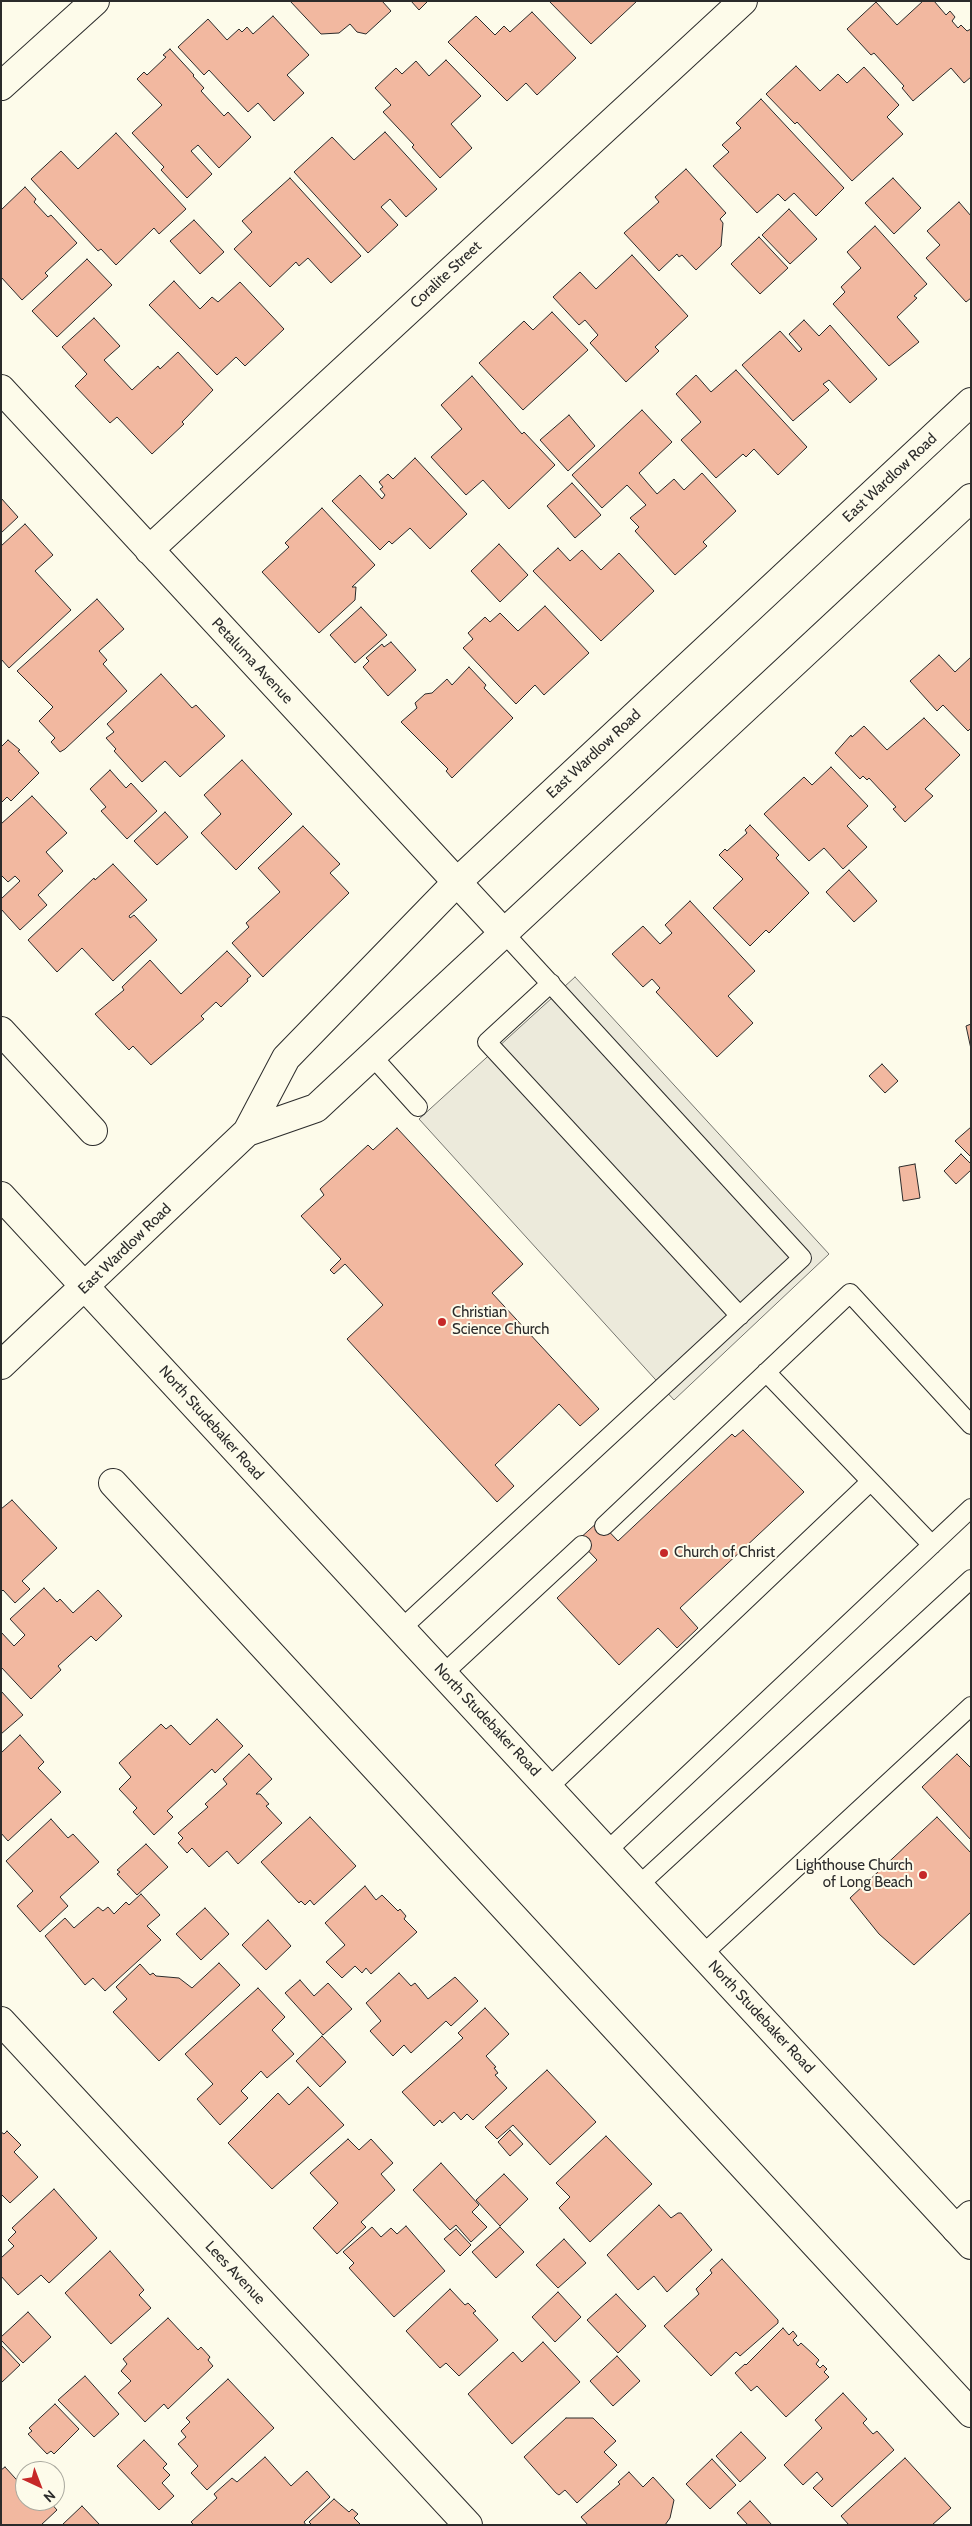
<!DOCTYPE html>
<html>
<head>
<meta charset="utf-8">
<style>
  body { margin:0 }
  #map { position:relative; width:972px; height:2526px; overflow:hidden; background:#fdfbea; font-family:Cabin,sans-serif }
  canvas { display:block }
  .frame { position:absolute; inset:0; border:2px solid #2b2b2b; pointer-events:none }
  .north { position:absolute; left:15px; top:2461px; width:50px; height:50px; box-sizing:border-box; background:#fdfbea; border:1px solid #a9a89e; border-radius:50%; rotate:137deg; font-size:14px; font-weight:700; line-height:20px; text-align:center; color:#2b2b2b }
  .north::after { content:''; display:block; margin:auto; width:18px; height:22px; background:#c62828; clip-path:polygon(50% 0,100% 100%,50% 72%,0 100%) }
</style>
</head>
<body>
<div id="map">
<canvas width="972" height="2526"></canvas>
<div class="frame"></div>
<div class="north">N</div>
</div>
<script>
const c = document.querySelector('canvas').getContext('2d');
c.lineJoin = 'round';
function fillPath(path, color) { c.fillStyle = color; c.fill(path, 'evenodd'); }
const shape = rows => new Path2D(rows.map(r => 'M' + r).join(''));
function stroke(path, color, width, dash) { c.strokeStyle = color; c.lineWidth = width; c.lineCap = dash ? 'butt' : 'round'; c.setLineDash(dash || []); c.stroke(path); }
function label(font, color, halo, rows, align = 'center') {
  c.font = font + ' Cabin,sans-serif'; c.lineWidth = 4; c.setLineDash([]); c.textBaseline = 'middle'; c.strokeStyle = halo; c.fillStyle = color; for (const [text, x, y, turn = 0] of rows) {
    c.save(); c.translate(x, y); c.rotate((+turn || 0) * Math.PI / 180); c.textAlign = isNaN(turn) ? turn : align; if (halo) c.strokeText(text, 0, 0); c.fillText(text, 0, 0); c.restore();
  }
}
const parking = shape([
  [575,977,829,1254,674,1400,419,1119,575,977]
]);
fillPath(parking, '#eceadb');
stroke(parking, '#74746e', 1);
const building = shape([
  [290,1,382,1,391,11,366,34,357,32,350,24,339,33,321,34,290,1],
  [411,1,428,1,419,10,411,1],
  [549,1,637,1,591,44,549,1],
  [923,1,934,1,946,15,950,11,955,17,952,21,958,28,961,25,967,31,971,29,971,77,964,83,951,68,913,101,902,88,904,86,874,53,871,55,847,29,876,2,897,25,923,1],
  [532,12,576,58,537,95,526,83,507,101,448,42,476,16,495,35,504,26,510,32,532,12],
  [273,16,309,55,287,75,304,93,274,121,258,103,248,112,209,70,204,75,178,47,208,19,227,40,239,29,242,32,247,27,253,34,273,16],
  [170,49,194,75,193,76,204,88,201,91,224,116,228,112,251,137,219,168,198,145,191,151,212,174,187,198,161,170,164,167,132,133,162,105,137,79,144,72,147,75,166,57,163,55,170,49],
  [446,60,481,96,451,124,472,148,440,178,412,147,414,145,383,112,391,105,375,88,396,68,402,74,416,61,429,76,446,60],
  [796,66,820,91,838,74,847,83,864,67,899,105,887,117,903,134,852,181,797,122,795,124,766,94,796,66],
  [761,99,844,188,816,216,794,193,785,201,778,194,757,213,713,166,729,152,722,145,741,128,736,123,761,99],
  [385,132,437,189,406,217,390,199,381,207,398,225,368,253,294,172,332,137,354,160,385,132],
  [116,133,186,209,159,234,154,228,116,265,101,249,98,251,31,179,61,151,78,169,116,133],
  [686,169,726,213,720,219,723,223,721,246,696,270,682,255,679,257,677,254,659,271,624,233,659,202,655,197,686,169],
  [290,178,361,256,331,283,308,258,299,266,296,262,270,287,234,249,252,232,242,221,290,178],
  [893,178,921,208,894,234,865,203,893,178],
  [25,187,36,199,34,202,48,217,51,215,77,243,45,273,48,276,22,300,1,277,1,210,25,187],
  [959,202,971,216,971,298,966,302,926,258,940,245,927,231,959,202],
  [789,209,817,239,790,264,762,235,789,209],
  [194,220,224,252,200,274,170,241,194,220],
  [875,226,927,284,914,296,917,298,897,317,919,342,889,366,833,304,845,292,841,287,861,268,847,252,875,226],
  [759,237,788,268,760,294,731,264,759,237],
  [632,255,688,316,655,347,659,351,626,382,590,343,598,335,585,320,579,325,553,297,580,272,596,289,632,255],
  [87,259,112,285,57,337,32,311,87,259],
  [174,281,200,309,212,297,218,302,240,282,284,329,245,366,236,357,217,375,149,305,174,281],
  [552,312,588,350,523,410,479,363,524,321,533,330,552,312],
  [94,318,120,346,104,360,132,390,158,366,160,369,178,352,213,390,182,422,184,424,152,454,117,417,110,423,75,386,87,374,62,347,94,318],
  [804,320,819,336,830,325,877,379,850,403,829,380,823,384,829,390,793,421,742,365,780,331,799,352,802,349,789,334,804,320],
  [736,370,807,447,778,475,754,449,746,457,743,454,716,478,681,440,701,422,676,394,696,375,711,392,736,370],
  [472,376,522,434,524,432,555,465,509,509,483,480,466,495,431,457,462,429,441,405,472,376],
  [642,410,672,442,639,473,657,494,674,479,684,490,702,473,736,511,703,542,707,546,675,575,635,531,639,527,630,518,646,505,627,485,602,508,572,475,642,410],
  [569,415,595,446,568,471,540,440,569,415],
  [415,458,467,514,430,549,410,528,392,544,389,541,380,550,332,501,360,475,382,499,385,495,380,489,383,487,379,482,388,474,393,479,415,458],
  [572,483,601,515,575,538,547,506,572,483],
  [1,498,18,517,1,533,1,498],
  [322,508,375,565,352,587,356,587,355,600,319,633,262,572,289,547,285,543,322,508],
  [25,524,53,555,35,571,71,610,9,668,1,659,1,546,25,524],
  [499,544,528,575,500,602,471,571,499,544],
  [558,548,570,561,582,550,601,570,619,553,654,591,601,641,533,571,558,548],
  [97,599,124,629,99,651,107,660,103,664,127,691,65,749,60,752,51,742,55,738,39,721,53,707,17,671,97,599],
  [545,606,589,653,544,695,535,685,516,704,463,648,473,639,468,633,485,617,490,622,500,613,518,631,545,606],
  [361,607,387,635,355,663,330,635,361,607],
  [391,642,416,670,388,696,363,667,369,661,366,658,382,644,384,647,391,642],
  [939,655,955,672,971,657,971,728,968,731,943,705,937,711,910,681,939,655],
  [469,667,486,685,484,688,513,718,452,778,446,771,448,769,401,722,417,708,415,703,425,694,432,693,447,679,452,685,469,667],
  [161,674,192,708,196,705,225,736,180,777,165,761,142,782,114,751,116,749,106,738,114,732,107,724,161,674],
  [924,718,960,755,925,789,933,796,905,822,893,809,896,807,869,778,867,780,863,776,860,779,835,753,851,735,852,737,864,726,887,750,924,718],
  [8,740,20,750,18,751,39,773,11,801,7,797,1,803,1,747,8,740],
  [242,760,292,814,236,870,201,833,221,814,204,795,242,760],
  [831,767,868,806,847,826,867,847,843,869,824,848,809,861,764,814,804,777,812,785,831,767],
  [110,770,126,788,131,783,157,811,127,839,101,811,106,807,90,789,110,770],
  [32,796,67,833,46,852,63,871,38,895,47,905,20,930,1,909,1,899,20,881,15,876,8,882,1,875,1,824,32,796],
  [165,812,188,837,157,865,134,841,165,812],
  [750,825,779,855,776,858,809,893,769,933,766,930,750,946,713,908,743,879,719,855,725,849,727,851,747,833,745,830,750,825],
  [303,826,340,864,330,873,349,893,263,977,232,943,249,927,246,923,280,892,258,868,303,826],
  [113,864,147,900,129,916,130,918,134,915,157,940,113,981,82,948,57,972,28,940,94,878,95,880,113,864],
  [849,870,877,901,854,922,826,892,849,870],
  [690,901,755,971,728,996,753,1023,717,1057,656,992,660,988,652,979,643,987,612,954,643,926,660,944,672,933,665,925,690,901],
  [227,951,251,976,247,979,248,981,221,1007,216,1002,201,1016,204,1019,151,1065,133,1046,129,1050,95,1014,124,990,122,987,150,960,181,994,227,951],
  [971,1024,971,1049,966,1026,971,1024],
  [882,1064,898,1081,885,1093,869,1076,882,1064],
  [971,1127,971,1157,955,1141,971,1127],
  [397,1128,523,1264,492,1293,599,1409,580,1426,559,1404,495,1465,514,1486,497,1502,347,1339,383,1305,345,1264,334,1274,330,1270,341,1259,301,1216,324,1195,320,1189,368,1145,373,1150,397,1128],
  [961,1154,971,1164,971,1170,956,1184,944,1171,961,1154],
  [915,1164,920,1198,903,1201,899,1167,915,1164],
  [743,1430,804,1492,680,1608,698,1628,677,1648,658,1628,619,1665,557,1598,597,1560,578,1540,599,1521,618,1541,732,1434,735,1437,743,1430],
  [12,1500,57,1548,22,1581,30,1589,15,1603,3,1590,1,1592,1,1509,12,1500],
  [44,1588,57,1602,60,1599,73,1613,98,1590,122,1616,96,1641,91,1636,58,1666,61,1670,31,1699,1,1667,1,1632,14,1646,25,1635,10,1619,44,1588],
  [1,1691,23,1715,1,1734,1,1691],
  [217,1719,243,1746,215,1773,212,1769,167,1811,173,1817,154,1835,133,1812,137,1808,119,1789,131,1777,119,1763,161,1724,166,1729,171,1725,190,1745,217,1719],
  [20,1735,44,1762,38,1768,61,1792,8,1841,1,1833,1,1753,20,1735],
  [249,1754,272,1779,256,1794,260,1794,269,1804,266,1806,282,1823,238,1864,227,1851,209,1867,192,1848,187,1853,178,1843,183,1838,178,1833,208,1807,205,1804,227,1784,223,1779,249,1754],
  [957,1754,971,1768,971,1840,922,1787,957,1754],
  [310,1817,356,1866,314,1905,310,1900,305,1905,301,1901,299,1903,261,1862,310,1817],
  [937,1817,971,1853,971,1912,914,1965,879,1934,850,1898,937,1817],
  [51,1819,68,1838,73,1834,99,1862,60,1897,68,1906,40,1932,17,1906,33,1891,6,1861,51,1819],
  [146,1844,168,1867,137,1895,117,1874,120,1872,117,1870,146,1844],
  [365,1886,376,1900,382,1895,398,1911,400,1909,406,1916,404,1919,417,1932,371,1974,366,1968,362,1973,355,1966,342,1978,326,1962,345,1945,325,1923,365,1886],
  [141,1894,160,1915,147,1926,161,1940,105,1991,93,1978,85,1985,45,1936,65,1918,74,1928,98,1907,103,1911,108,1907,114,1914,126,1902,129,1905,141,1894],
  [205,1908,229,1934,201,1960,176,1934,205,1908],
  [268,1920,291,1946,266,1970,242,1945,268,1920],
  [219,1963,240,1985,159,2061,113,2012,127,1999,116,1987,140,1964,150,1975,153,1973,156,1976,179,1978,192,1988,219,1963],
  [399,1973,411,1986,415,1983,428,1999,455,1977,478,2001,451,2026,446,2021,411,2053,404,2045,393,2056,370,2031,381,2021,366,2003,399,1973],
  [300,1980,314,1996,328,1983,352,2009,323,2035,285,1993,300,1980],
  [258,1988,285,2017,272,2030,294,2054,267,2078,261,2071,241,2091,248,2098,220,2125,197,2099,213,2084,185,2054,258,1988],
  [485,2008,509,2034,486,2056,496,2067,494,2068,498,2073,495,2075,507,2088,473,2120,467,2114,461,2120,454,2112,442,2123,440,2120,434,2126,402,2092,463,2038,458,2033,485,2008],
  [322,2036,346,2062,320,2087,296,2061,322,2036],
  [547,2070,596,2122,550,2165,513,2125,497,2139,485,2127,547,2070],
  [308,2087,344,2125,272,2189,228,2143,278,2093,289,2105,308,2087],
  [510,2130,523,2144,510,2156,498,2142,510,2130],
  [7,2131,21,2145,14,2152,38,2177,10,2203,1,2194,1,2132,4,2134,7,2131],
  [606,2136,652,2184,590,2242,559,2208,570,2197,556,2183,606,2136],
  [348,2139,359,2150,371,2139,393,2163,381,2174,395,2190,361,2222,366,2227,337,2254,313,2228,338,2203,310,2173,348,2139],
  [441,2163,479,2205,472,2212,487,2227,471,2242,456,2225,450,2230,413,2190,441,2163],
  [504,2174,528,2199,500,2226,476,2200,504,2174],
  [54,2189,97,2238,49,2283,41,2275,18,2295,1,2276,1,2258,14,2246,8,2240,16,2232,12,2228,54,2189],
  [659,2205,671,2218,678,2213,681,2213,712,2250,667,2292,654,2276,638,2290,607,2255,659,2205],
  [406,2226,445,2271,394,2317,349,2268,354,2263,343,2252,372,2227,381,2237,391,2228,397,2234,406,2226],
  [500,2227,524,2252,496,2278,472,2252,500,2227],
  [456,2229,471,2245,460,2256,444,2239,456,2229],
  [564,2239,586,2263,558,2288,536,2265,564,2239],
  [110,2251,144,2290,139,2295,151,2308,111,2344,65,2293,110,2251],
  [722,2259,778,2320,778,2323,740,2356,736,2352,711,2376,664,2326,699,2294,696,2289,712,2273,710,2270,722,2259],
  [450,2289,465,2305,468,2303,476,2311,473,2313,498,2340,459,2376,446,2363,440,2368,406,2331,450,2289],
  [558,2292,581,2317,555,2342,532,2317,558,2292],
  [616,2294,646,2326,618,2353,587,2320,616,2294],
  [28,2312,51,2337,23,2363,1,2340,1,2337,28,2312],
  [168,2318,198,2350,201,2347,210,2357,208,2360,213,2366,168,2409,164,2404,145,2422,118,2393,131,2381,121,2371,127,2364,123,2359,168,2318],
  [783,2328,789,2335,793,2331,797,2336,793,2340,798,2346,801,2343,813,2354,819,2360,816,2364,820,2368,823,2365,827,2369,824,2372,829,2377,786,2417,757,2386,751,2391,735,2373,745,2364,746,2365,783,2328],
  [543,2342,580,2382,512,2444,468,2394,513,2352,522,2362,543,2342],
  [1,2345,20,2365,1,2383,1,2345],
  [617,2356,640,2381,613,2406,590,2381,617,2356],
  [85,2376,119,2414,94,2437,58,2400,85,2376],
  [228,2379,274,2428,207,2490,191,2473,198,2466,178,2444,186,2437,181,2431,190,2422,186,2418,228,2379],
  [843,2393,867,2419,863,2423,873,2434,877,2431,894,2450,832,2507,813,2488,823,2479,817,2472,803,2485,784,2465,822,2428,815,2420,843,2393],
  [55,2404,79,2429,54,2454,51,2451,47,2454,28,2434,32,2431,29,2428,55,2404],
  [566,2418,593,2418,616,2441,604,2452,617,2465,577,2503,565,2490,559,2495,556,2493,524,2457,566,2418],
  [741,2432,766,2458,740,2482,716,2456,741,2432],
  [144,2440,167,2464,163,2468,170,2475,162,2483,174,2496,159,2510,117,2466,144,2440],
  [265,2457,291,2486,307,2471,330,2497,304,2522,306,2525,194,2525,191,2522,217,2498,214,2494,232,2478,237,2482,265,2457],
  [905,2458,951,2508,932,2525,849,2525,841,2516,905,2458],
  [712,2459,736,2485,710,2509,686,2484,712,2459],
  [5,2467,25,2489,25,2501,49,2501,57,2510,41,2525,1,2525,1,2470,5,2467],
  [629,2472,643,2487,653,2477,674,2500,670,2518,665,2525,588,2525,581,2517,620,2484,618,2482,629,2472],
  [334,2499,349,2512,352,2509,358,2514,354,2518,361,2525,312,2525,309,2522,334,2499],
  [750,2501,772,2525,748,2525,737,2513,750,2501],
  [82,2506,100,2525,62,2525,82,2506]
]);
fillPath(building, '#f2b8a0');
stroke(building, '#2b2b2b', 1);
const service = shape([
  [551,983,487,1042,740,1316],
  [372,1056,418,1107],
  [766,1372,932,1545],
  [604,1526,850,1293,971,1425],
  [402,1628,802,1258,504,933],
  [444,1673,582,1545],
  [549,1787,870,1482],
  [607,1851,971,1508],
  [639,1885,971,1579],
  [703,1954,971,1706]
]);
const minor = shape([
  [1,86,95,1],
  [1,389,504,933],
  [149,550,743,1],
  [1,1031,93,1131],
  [113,1483,971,2413],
  [1,2021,468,2525],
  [956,2229,971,2215]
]);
const secondary = shape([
  [247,1132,316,1108,971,498],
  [1,1196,971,2245],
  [1,1365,247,1132,286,1058,457,882,971,402]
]);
stroke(service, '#2b2b2b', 20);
stroke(minor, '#2b2b2b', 30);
stroke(secondary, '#2b2b2b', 30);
stroke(service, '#fdfbea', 18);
stroke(minor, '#fdfbea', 28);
stroke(secondary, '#fdfbea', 28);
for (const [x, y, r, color] of [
  [442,1322,5,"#c62828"],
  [664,1553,5,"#c62828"],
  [923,1875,5,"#c62828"]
]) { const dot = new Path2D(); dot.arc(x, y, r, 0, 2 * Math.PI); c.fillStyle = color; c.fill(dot); stroke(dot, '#fdfbea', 2); }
label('15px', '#2b2b2b', '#fdfbea', [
  ["Coralite Street",446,275,-43],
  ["East Wardlow Road",890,478,-43],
  ["Petaluma Avenue",252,661,47],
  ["East Wardlow Road",594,754,-43],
  ["East Wardlow Road",125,1249,-44],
  ["North Studebaker Road",211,1423,48],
  ["North Studebaker Road",487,1720,47],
  ["North Studebaker Road",761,2017,47],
  ["Lees Avenue",235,2273,47]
]);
label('15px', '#2b2b2b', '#fdfbea', [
  ["Christian",452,1313],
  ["Science Church",452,1330],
  ["Church of Christ",674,1553],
  ["Lighthouse Church",913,1866,"right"],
  ["of Long Beach",913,1883,"right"]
], 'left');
</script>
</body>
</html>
